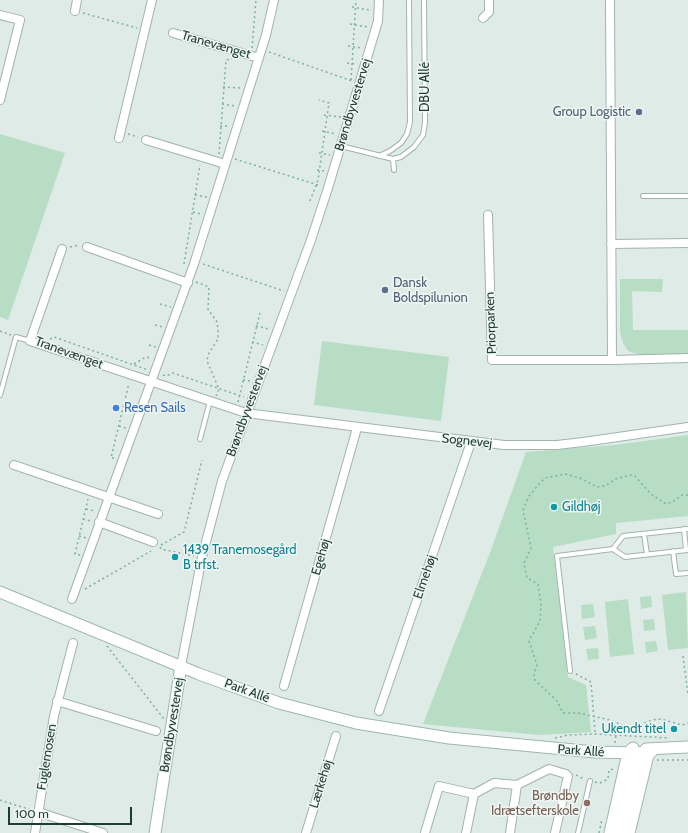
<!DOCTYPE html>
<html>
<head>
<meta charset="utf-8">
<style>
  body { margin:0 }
  #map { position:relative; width:688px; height:833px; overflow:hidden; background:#dfebe6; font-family:Cabin,sans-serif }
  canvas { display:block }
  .scale { position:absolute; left:8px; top:807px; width:124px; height:18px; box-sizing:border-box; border:2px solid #1f3b36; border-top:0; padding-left:5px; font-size:12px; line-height:14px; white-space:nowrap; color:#1f3b36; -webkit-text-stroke:3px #eff7f4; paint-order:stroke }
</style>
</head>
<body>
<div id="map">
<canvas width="688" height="833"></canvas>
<div class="scale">100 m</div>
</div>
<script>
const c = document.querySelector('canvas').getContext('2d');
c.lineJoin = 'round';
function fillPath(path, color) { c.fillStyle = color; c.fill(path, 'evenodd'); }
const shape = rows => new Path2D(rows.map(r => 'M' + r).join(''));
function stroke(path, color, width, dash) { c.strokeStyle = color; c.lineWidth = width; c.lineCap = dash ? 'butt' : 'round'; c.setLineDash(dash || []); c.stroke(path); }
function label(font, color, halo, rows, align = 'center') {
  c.font = font + ' Cabin,sans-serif'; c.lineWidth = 3; c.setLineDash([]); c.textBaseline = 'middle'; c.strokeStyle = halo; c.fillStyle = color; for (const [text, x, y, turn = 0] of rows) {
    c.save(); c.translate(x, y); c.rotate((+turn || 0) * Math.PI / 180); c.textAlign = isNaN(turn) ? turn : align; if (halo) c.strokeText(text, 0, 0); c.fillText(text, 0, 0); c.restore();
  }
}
fillPath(shape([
  [0,134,65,153,8,320,0,317],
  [620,279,663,279,662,292,632,291,633,330,688,330,688,355,641,355,628,351,623,343,620,332],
  [322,341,449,357,441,421,314,405],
  [688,435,688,516,616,523,616,534,553,547,568,677,586,685,591,732,539,735,423,724,491,550,526,452,615,445],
  [686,592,688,648,668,650,662,595],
  [651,596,652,607,641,609,640,597],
  [628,599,634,654,610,657,605,602],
  [593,604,595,617,582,619,581,605],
  [654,619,655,630,644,631,643,620],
  [595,626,597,638,585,640,583,627],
  [656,641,658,651,646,653,645,642],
  [598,648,599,659,588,660,586,649]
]), '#b7ddc4');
const lane = shape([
  [341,146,393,159,394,170],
  [379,156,390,151,401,143,407,134,410,122,409,0],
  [393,159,401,157,414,147,423,135,425,123,424,0],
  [643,196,688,196],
  [0,395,16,337,30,341],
  [200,439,210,401],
  [684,529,686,550],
  [688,529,623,536,613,549,625,557,688,550],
  [644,534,647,554],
  [673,551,676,574,688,573],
  [570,671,557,556,613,549],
  [578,833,590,781]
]);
const street = shape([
  [610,0,612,360,688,358],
  [75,11,77,0],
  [0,15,20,20,0,100],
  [483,18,489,12,489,0],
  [173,33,259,58],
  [119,138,152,0],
  [146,140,225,164],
  [488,215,492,360,612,360],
  [611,244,688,243],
  [87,247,188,283],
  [62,249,30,341,246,413,504,445,557,445,583,442,688,427],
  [14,465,158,514],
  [99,522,153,542],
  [72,599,194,264,266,35,274,0],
  [181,666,202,557,222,481,311,240,328,188,378,21,379,0],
  [284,686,357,428],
  [57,701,156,731],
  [379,711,471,442],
  [38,812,103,833],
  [35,833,54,716,73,643],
  [306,833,336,736],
  [425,833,439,786,474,794,494,783,517,785,549,769,566,774,568,776,555,833],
  [466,833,474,794],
  [510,833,517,785]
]);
const secondary = shape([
  [0,592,199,674,279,703,356,723,449,738,595,752,639,753,653,750],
  [646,749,688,747],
  [155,833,181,666],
  [610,833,628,753,633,748],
  [621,833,639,753],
  [629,833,648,755,653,750]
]);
stroke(lane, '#a2b3ae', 6);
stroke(street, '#a2b3ae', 10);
stroke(secondary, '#9db7af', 13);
stroke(shape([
  [352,7,370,10],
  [83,13,137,28],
  [350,24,368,27],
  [348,46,362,48],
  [252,48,256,0],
  [269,52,352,81],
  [347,63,357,64],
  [351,80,356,0],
  [223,87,241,88],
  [222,104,236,106],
  [324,115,341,117],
  [220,126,229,126],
  [322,131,336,134],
  [128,134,138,137],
  [319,153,330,155],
  [219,154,226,60,232,59],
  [235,159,321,186],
  [317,170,325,171],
  [195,195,207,197],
  [310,201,318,180,329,103,319,100],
  [193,212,201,214],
  [70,247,79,245],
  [184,264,200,165],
  [203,264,284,291],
  [196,282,209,287,208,309,217,322,218,330,218,339,208,355,207,361,219,389,216,396],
  [160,304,171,307],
  [155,325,163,327],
  [256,326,269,329],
  [0,331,11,335],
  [50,339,54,337,148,370],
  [252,342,263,345],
  [149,345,156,347],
  [134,364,146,357,152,358],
  [163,375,166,376,173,373,244,397],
  [243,380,250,381],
  [238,402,260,313],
  [123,406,133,409],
  [119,426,126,428],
  [114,458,111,458,129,383],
  [688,495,682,495,674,501,666,504,651,494,635,476,630,475,616,479,605,486,597,487,580,478,565,474,545,478,539,484,529,496,523,510,531,548,524,563,527,578,538,584,541,605,540,621,529,641,537,665,534,674,535,680,557,701,563,713,578,713,610,720,631,729,652,720,661,719,682,725,688,723],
  [86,509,95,511],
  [83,519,91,521],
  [79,536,87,538],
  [161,545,184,532,202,460],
  [160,547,161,549,194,556],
  [80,555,75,554,88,499],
  [85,589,151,551],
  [107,646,164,719],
  [683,656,688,695],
  [576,674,591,682,595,733],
  [555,738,568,735,595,734,668,738],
  [615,743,616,735],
  [657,760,688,760],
  [576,775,584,779],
  [595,782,600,783,608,779,609,770,614,769],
  [0,800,31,810],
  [599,833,602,819]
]), '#7eafa4', 1.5, [2, 3]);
stroke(lane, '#fff', 4);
stroke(street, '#fff', 8);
stroke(secondary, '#fff', 11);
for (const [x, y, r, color] of [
  [639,112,4,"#5c6f8a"],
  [385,290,4,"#5c6f8a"],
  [116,408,4,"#3f7fe0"],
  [554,507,4,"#0f9aa8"],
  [175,557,4,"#0f9aa8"],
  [674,729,4,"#0f9aa8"],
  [587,803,4,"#8d6e63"]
]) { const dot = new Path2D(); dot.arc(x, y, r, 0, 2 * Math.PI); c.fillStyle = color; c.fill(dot); stroke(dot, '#eff7f4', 1.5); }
label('13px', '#1f3b36', '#eff7f4', [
  ["Tranevænget",216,45,16],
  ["DBU Allé",425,87,-90],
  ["Brøndbyvestervej",353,105,-73],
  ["Priorparken",491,323,-92],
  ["Tranevænget",69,353,20],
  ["Brøndbyvestervej",247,411,-70],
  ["Sognevej",467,441,6],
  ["Egehøj",321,557,-74],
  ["Elmehøj",425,577,-71],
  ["Park Allé",247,691,20],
  ["Brøndbyvestervej",172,725,-81],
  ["Park Allé",581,751,4],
  ["Fuglemosen",47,757,-81],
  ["Lærkehøj",321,784,-73]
]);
label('13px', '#4e5e75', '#eff7f4', [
  ["Group Logistic",631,112],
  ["Dansk",393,283,"left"],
  ["Boldspilunion",393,298,"left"]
], 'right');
label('13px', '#366cbe', '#eff7f4', [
  ["Resen Sails",124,408]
], 'left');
label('13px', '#0d838f', '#eff7f4', [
  ["Gildhøj",562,507],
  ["1439 Tranemosegård",183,550],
  ["B trfst.",183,565],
  ["Ukendt titel",666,729,"right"]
], 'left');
label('13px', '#785e54', '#eff7f4', [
  ["Brøndby",579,796],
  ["Idrætsefterskole",579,811]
], 'right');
</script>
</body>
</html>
